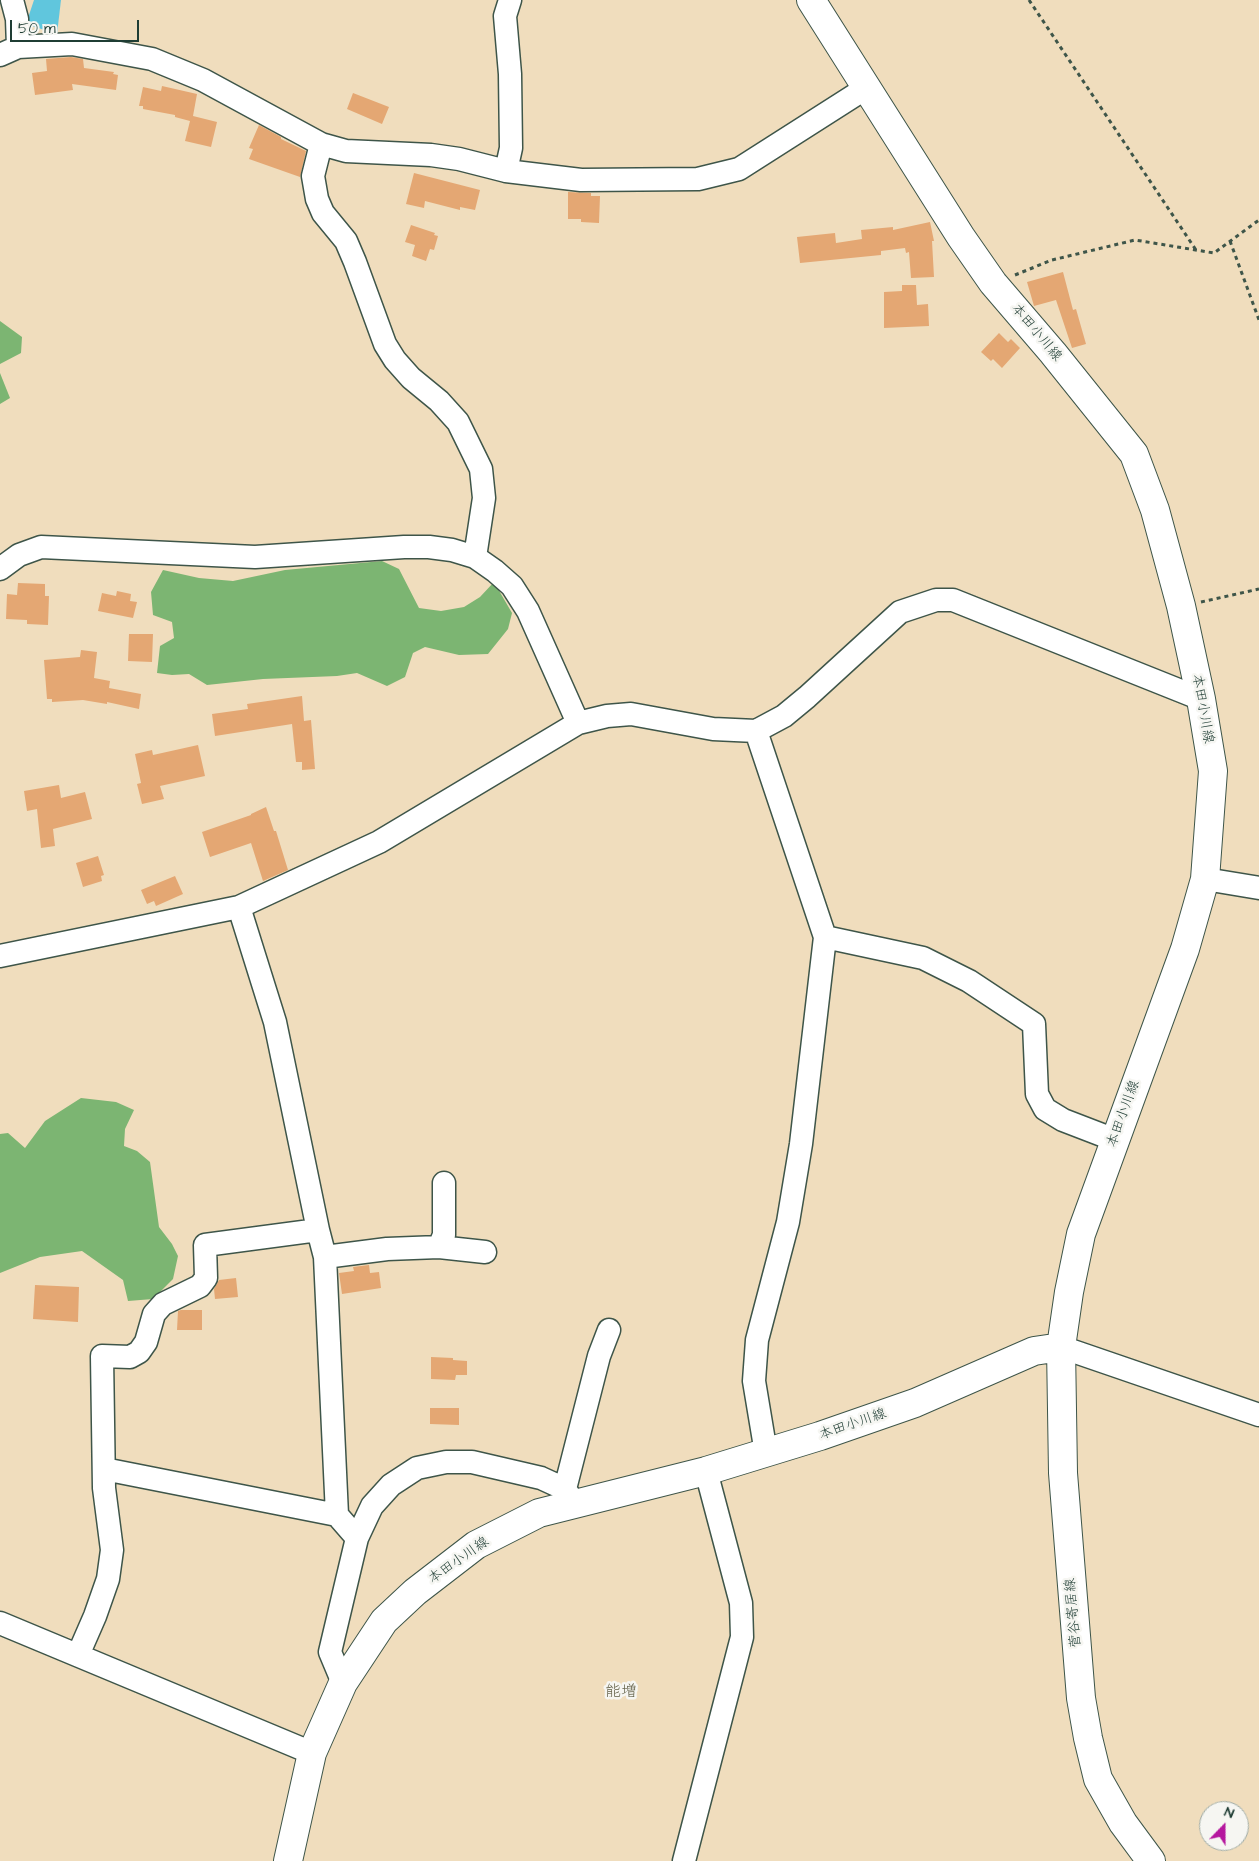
<!DOCTYPE html>
<html>
<head>
<meta charset="utf-8">
<style>
  body { margin:0 }
  #map { position:relative; width:1259px; height:1861px; overflow:hidden; background:#f0ddbd; font-family:"Architects Daughter",sans-serif }
  canvas { display:block }
  .north { position:absolute; left:1199px; top:1801px; width:50px; height:50px; box-sizing:border-box; background:#f6f6f2; border:1px solid #a0aca6; border-radius:50%; rotate:22deg; font-size:14px; font-weight:700; line-height:20px; text-align:center; color:#1f3d34 }
  .north::after { content:''; display:block; margin:auto; width:18px; height:22px; background:#b5179e; clip-path:polygon(50% 0,100% 100%,50% 72%,0 100%) }
  .scale { position:absolute; left:10px; top:20px; width:129px; height:22px; box-sizing:border-box; border:2px solid #1f3d34; border-top:0; padding-left:6px; font-size:15px; line-height:18px; white-space:nowrap; color:#1f3d34; -webkit-text-stroke:4px #f6f6f2; paint-order:stroke }
</style>
</head>
<body>
<div id="map">
<canvas width="1259" height="1861"></canvas>
<div class="north">N</div>
<div class="scale">50 m</div>
</div>
<script>
const c = document.querySelector('canvas').getContext('2d');
c.lineJoin = 'round';
function fillPath(path, color) { c.fillStyle = color; c.fill(path, 'evenodd'); }
const shape = rows => new Path2D(rows.map(r => 'M' + r).join(''));
function stroke(path, color, width, dash) { c.strokeStyle = color; c.lineWidth = width; c.lineCap = dash ? 'butt' : 'round'; c.setLineDash(dash || []); c.stroke(path); }
function label(font, color, halo, rows, align = 'center') {
  c.font = font + ' "Architects Daughter","Klee One",sans-serif'; c.lineWidth = 5; c.setLineDash([]); c.textBaseline = 'middle'; c.strokeStyle = halo; c.fillStyle = color; for (const [text, x, y, turn = 0] of rows) {
    c.save(); c.translate(x, y); c.rotate((+turn || 0) * Math.PI / 180); c.textAlign = isNaN(turn) ? turn : align; if (halo) c.strokeText(text, 0, 0); c.fillText(text, 0, 0); c.restore();
  }
}
fillPath(shape([
  [0,321,22,337,21,353,0,364],
  [0,373,10,398,0,404],
  [382,561,399,569,419,608,441,611,464,607,480,597,494,582,512,613,508,629,488,654,459,655,425,647,413,653,405,677,387,686,357,673,337,676,263,679,207,685,189,674,172,675,157,673,160,646,174,638,172,622,153,615,151,592,163,570,199,578,233,581,285,570],
  [81,1098,116,1102,134,1110,125,1129,124,1146,137,1151,150,1162,159,1227,172,1244,178,1256,173,1279,153,1299,128,1301,123,1280,82,1251,40,1257,0,1273,0,1134,8,1133,25,1148,45,1121]
]), '#7cb572');
fillPath(shape([
  [34,0,61,0,57,34,26,24]
]), '#60c6dd');
fillPath(shape([
  [71,57,83,59,84,68,114,72,113,74,118,75,116,90,72,84,73,90,35,95,32,73,47,71,46,59],
  [162,86,197,94,193,116,217,122,211,147,185,141,190,121,175,117,175,115,143,109,143,106,139,106,143,87,161,91],
  [353,93,389,107,382,124,347,109],
  [259,125,281,137,281,139,306,151,300,177,249,159,253,149,249,148],
  [414,173,480,190,475,210,460,207,460,210,425,201,424,208,406,204],
  [568,192,591,193,591,196,600,196,599,223,581,222,581,219,568,219],
  [930,222,934,241,932,241,934,277,911,278,909,252,906,253,905,248,881,251,881,255,800,263,797,237,835,233,836,243,862,239,861,230,893,227,893,230],
  [411,225,435,233,434,235,438,236,434,250,430,249,426,261,412,256,415,245,405,242],
  [1063,272,1073,310,1076,309,1086,344,1072,348,1056,300,1034,306,1027,282],
  [902,285,916,285,917,305,928,304,929,326,884,328,884,292,902,291],
  [999,333,1008,342,1011,339,1020,348,1002,368,993,359,991,361,981,352],
  [18,583,45,584,45,596,49,596,48,625,27,624,27,620,6,619,7,594,17,595],
  [117,591,131,594,130,601,137,602,133,618,98,611,102,593,116,596],
  [129,634,153,634,152,662,128,661],
  [81,650,97,652,94,678,110,681,109,688,141,694,139,709,107,702,107,704,83,700,52,702,52,699,47,699,44,660,80,657],
  [302,696,304,721,311,720,315,769,302,770,302,762,296,762,292,724,215,736,212,714,248,709,247,704],
  [198,745,205,776,160,786,164,799,142,804,137,784,141,783,135,754,152,750,153,755],
  [59,785,61,798,85,792,92,819,53,829,55,846,41,848,37,809,27,811,24,791],
  [266,807,274,831,276,831,288,870,263,881,251,843,210,857,202,832,251,815,251,814],
  [98,856,104,875,101,876,102,881,83,887,76,863],
  [175,876,183,894,156,906,154,901,147,904,141,890],
  [369,1265,370,1273,379,1272,381,1288,342,1294,339,1273,354,1271,353,1267],
  [236,1278,238,1297,215,1299,214,1289,219,1280],
  [35,1285,79,1287,78,1322,33,1319],
  [181,1310,202,1310,202,1330,177,1330,178,1311],
  [431,1357,453,1358,453,1360,467,1361,467,1375,456,1375,455,1380,431,1379],
  [430,1408,459,1408,459,1425,430,1424]
]), '#e4a773');
const minor = shape([
  [12,0,17,19,18,47],
  [0,55,18,47,72,44,152,59,203,80,321,144,346,151,431,155,459,159,506,171,581,180,698,179,739,169,866,88],
  [321,144,313,176,317,199,323,213,346,241,355,262,385,344,395,360,411,378,439,401,458,422,481,469,484,498,475,557],
  [506,171,511,148,510,74,505,16,510,0],
  [0,569,19,555,41,547,255,557,404,547,429,547,452,550,475,557,495,571,512,586,528,611,578,723],
  [756,731,825,937,801,1144,788,1222,757,1340,754,1381,766,1453],
  [1205,879,1259,888],
  [239,907,275,1022,318,1230,325,1257,337,1515,357,1538,330,1652,343,1683],
  [825,937,923,958,969,981,1034,1024,1037,1094,1045,1109,1063,1120,1115,1140],
  [0,956,239,907,379,842,578,723,607,716,631,714,713,729,756,731,784,716,807,697,900,612,936,600,953,600,1201,699],
  [439,1247,485,1252],
  [325,1257,387,1249,439,1247,444,1235,444,1183],
  [1061,1347,1259,1415],
  [104,1469,337,1515],
  [565,1489,599,1356,609,1330],
  [357,1538,372,1506,391,1485,417,1468,446,1462,472,1462,541,1478,565,1489,575,1504],
  [0,1623,312,1753],
  [78,1655,95,1616,108,1579,112,1550,104,1488,102,1356,130,1357,139,1352,146,1342,154,1314,163,1304,200,1286,206,1278,205,1245,318,1230],
  [684,1861,742,1637,741,1603,706,1471]
]);
const major = shape([
  [811,0,961,237,993,283,1053,353,1134,454,1155,510,1181,606,1201,699,1213,771,1205,879,1185,949,1081,1234,1069,1292,1061,1347,1063,1473,1081,1698,1088,1738,1098,1779,1123,1823,1151,1861],
  [288,1861,312,1753,343,1683,384,1621,415,1592,476,1545,539,1513,706,1471,820,1436,915,1403,1034,1351,1061,1347]
]);
stroke(minor, '#3e5549', 25);
stroke(major, '#3e5549', 30);
stroke(shape([
  [1029,0,1196,250],
  [1230,241,1259,320],
  [1015,275,1052,260,1135,240,1214,253,1259,220],
  [1201,602,1259,589]
]), '#3e5549', 3, [4, 4]);
stroke(minor, '#fff', 22);
stroke(major, '#fff', 28);
label('14px', '#1f3d34', '#f6f6f2', [
  ["本田小川線",1036,333,50],
  ["本田小川線",1202,709,80],
  ["本田小川線",1124,1114,-70],
  ["本田小川線",853,1425,-19],
  ["本田小川線",459,1561,-35],
  ["菅谷寄居線",1074,1613,-95]
]);
label('16px', '#64624a', '#f6f6f2', [
  ["能増",621,1693]
]);
</script>
</body>
</html>
